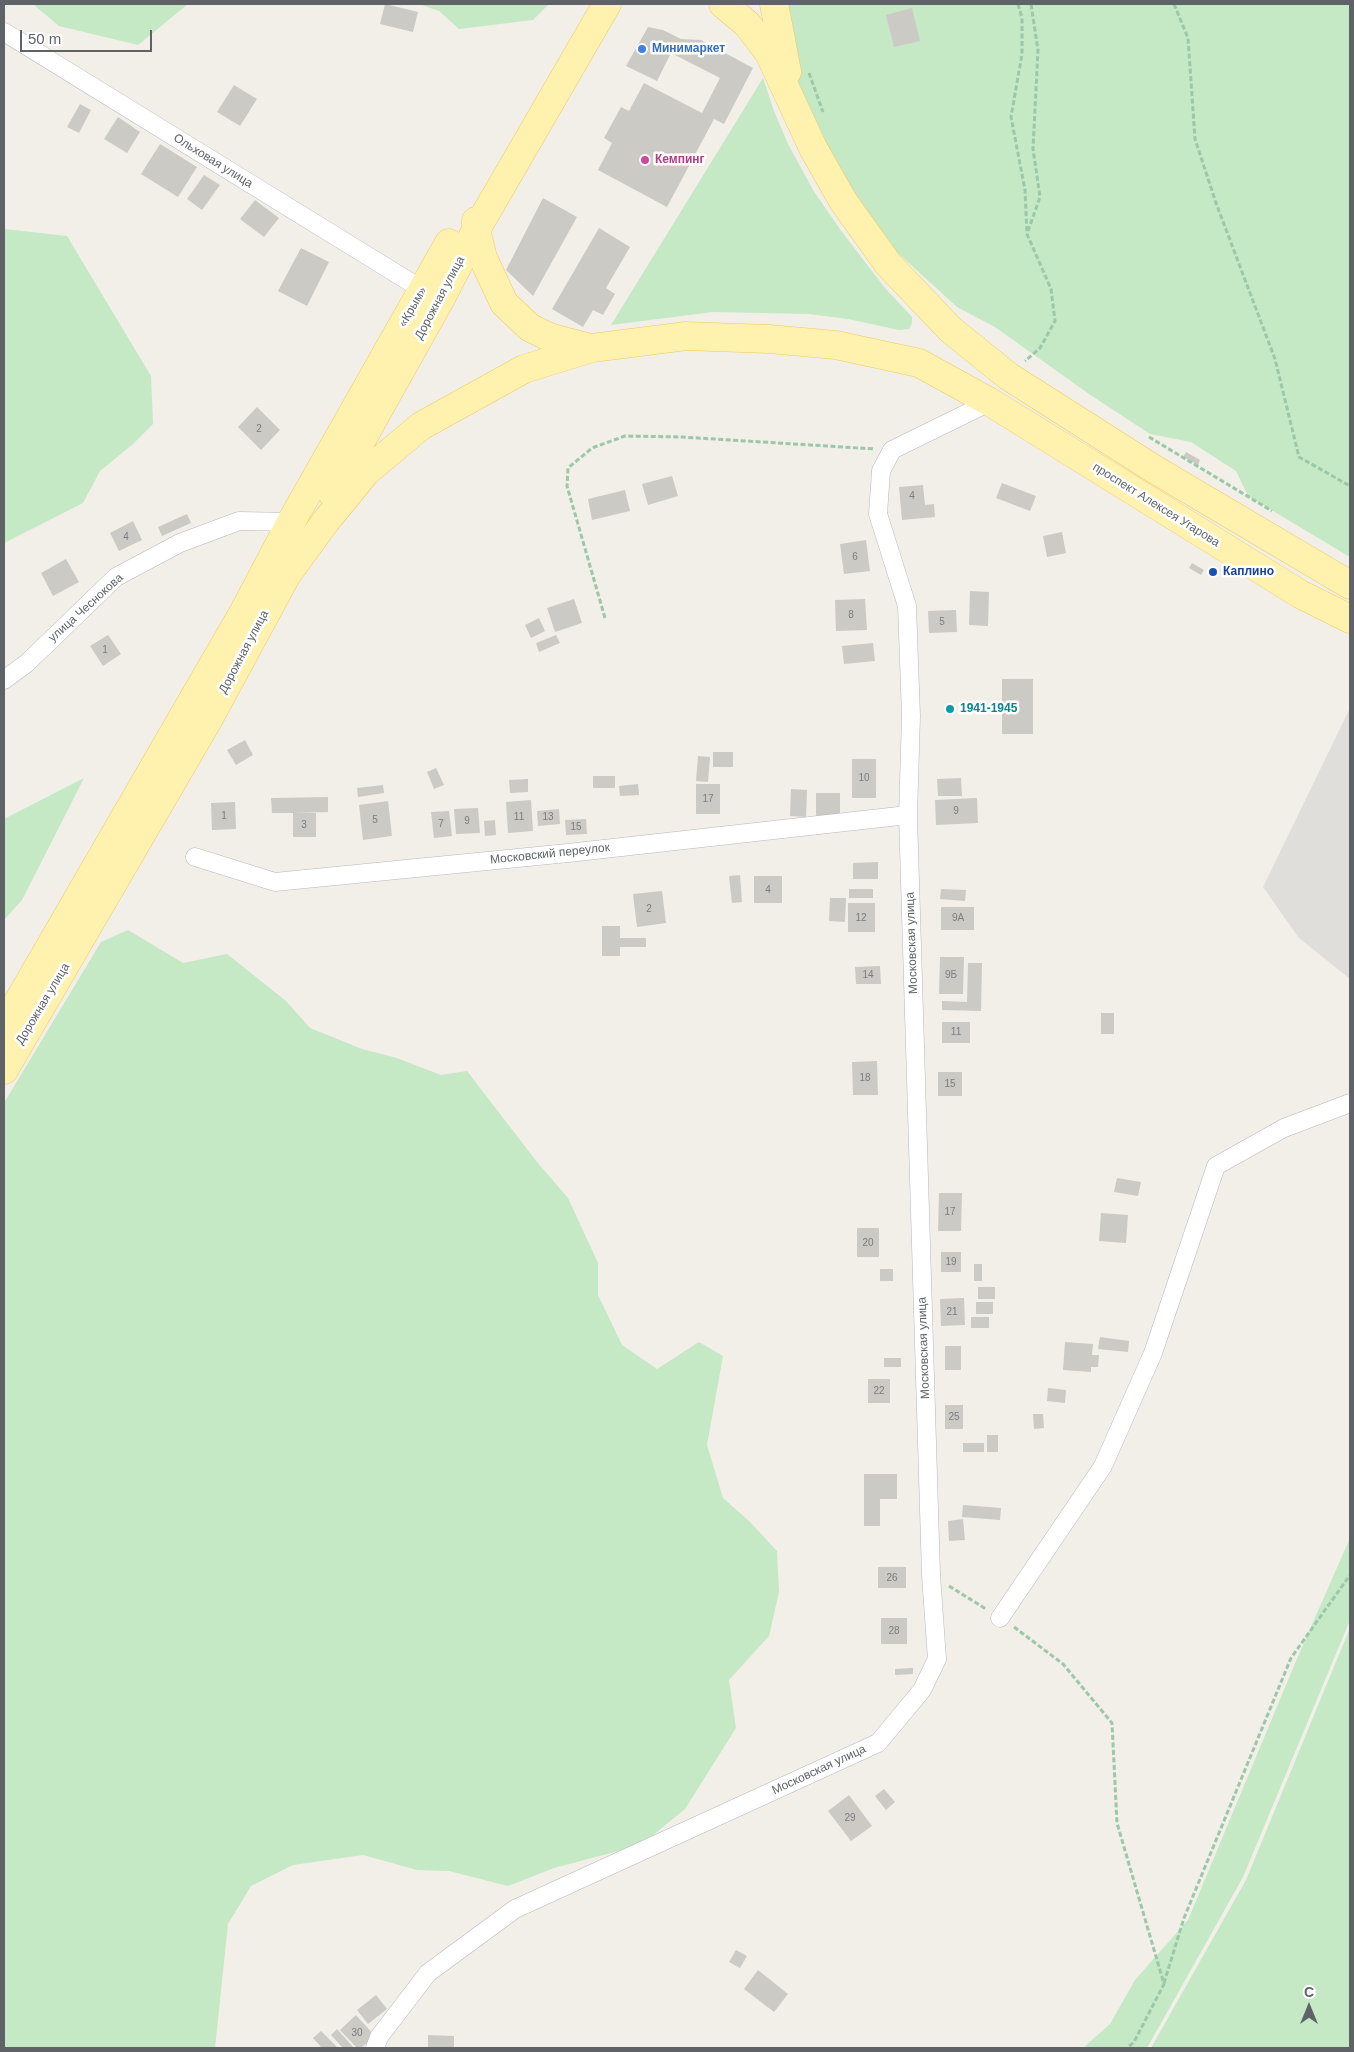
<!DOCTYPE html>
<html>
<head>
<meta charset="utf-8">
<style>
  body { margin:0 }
  #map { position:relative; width:1354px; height:2052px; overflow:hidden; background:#f1efe8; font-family:Helvetica,sans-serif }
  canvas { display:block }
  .frame { position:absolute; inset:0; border:5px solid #5f6368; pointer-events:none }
  .north { position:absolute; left:1284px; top:1982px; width:50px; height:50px; -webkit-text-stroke:4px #fff; paint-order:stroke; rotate:0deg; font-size:14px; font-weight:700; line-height:20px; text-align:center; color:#5f6368 }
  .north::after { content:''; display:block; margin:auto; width:18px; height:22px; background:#5f6368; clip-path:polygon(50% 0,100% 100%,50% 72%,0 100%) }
  .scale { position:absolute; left:20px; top:30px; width:132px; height:22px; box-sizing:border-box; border:2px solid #5f6368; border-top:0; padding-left:6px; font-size:15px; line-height:18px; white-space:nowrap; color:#5f6368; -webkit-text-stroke:4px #fff; paint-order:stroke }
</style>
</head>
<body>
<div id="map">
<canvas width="1354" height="2052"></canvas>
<div class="frame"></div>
<div class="north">С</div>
<div class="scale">50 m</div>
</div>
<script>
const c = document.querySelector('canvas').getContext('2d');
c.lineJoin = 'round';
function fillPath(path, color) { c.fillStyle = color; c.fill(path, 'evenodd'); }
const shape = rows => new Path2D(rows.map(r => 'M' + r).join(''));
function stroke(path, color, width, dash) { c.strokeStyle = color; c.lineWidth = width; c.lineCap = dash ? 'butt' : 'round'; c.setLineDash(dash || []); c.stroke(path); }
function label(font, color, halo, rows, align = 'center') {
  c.font = font + ' Helvetica,sans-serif'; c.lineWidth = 5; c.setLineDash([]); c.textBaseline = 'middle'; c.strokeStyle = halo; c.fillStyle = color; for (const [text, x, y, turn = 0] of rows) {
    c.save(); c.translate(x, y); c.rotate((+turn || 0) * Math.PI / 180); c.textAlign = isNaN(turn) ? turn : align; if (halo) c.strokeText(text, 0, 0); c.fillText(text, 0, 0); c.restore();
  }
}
fillPath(shape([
  [1350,708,1350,979,1299,938,1263,887]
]), '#e0deda');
fillPath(shape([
  [33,4,188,4,138,45,59,26],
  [419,4,549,4,533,20,459,29,439,11],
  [787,4,1350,4,1350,557,1248,496,1236,471,1191,442,1150,434,1089,394,995,327,957,307,898,253,838,175,792,73],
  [763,78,774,111,788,144,813,190,842,232,885,288,912,317,912,323,909,329,899,330,848,319,809,314,713,312,611,325],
  [4,229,67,236,151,376,153,424,133,444,100,471,83,503,4,543],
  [84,778,22,900,4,920,4,819],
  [128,930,183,963,227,954,286,1001,310,1028,362,1049,397,1058,441,1075,467,1071,537,1162,568,1198,598,1263,598,1295,622,1345,657,1369,699,1342,723,1356,707,1445,723,1498,749,1521,777,1551,779,1592,769,1636,729,1680,736,1728,685,1809,641,1845,554,1868,508,1886,449,1871,417,1870,363,1855,293,1865,251,1886,228,1924,215,2048,4,2048,4,1103,101,942],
  [1350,1538,1350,1620,1243,1877,1147,2048,1083,2048,1110,2024,1135,1980,1188,1920,1296,1661],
  [1350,1628,1350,2048,1151,2048,1246,1880]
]), '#c5e8c5');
fillPath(shape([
  [385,4,418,12,413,32,380,24],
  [912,8,920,41,894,47,886,15],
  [648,27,663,30,681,39,701,40,753,68,724,124,714,119,667,207,598,170,612,143,604,138,621,107,629,111,644,83,702,113,720,78,671,53,657,81,626,66],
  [234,85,257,99,240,126,217,112],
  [80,104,91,110,79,133,67,127],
  [118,117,140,132,127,153,104,139],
  [160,144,197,167,178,197,141,174],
  [204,175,220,185,202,210,187,199],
  [543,198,577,217,533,296,506,270],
  [255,200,279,218,264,237,240,219],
  [599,228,630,247,606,288,615,294,603,315,593,310,583,327,552,309],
  [301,248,329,262,307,306,278,291],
  [257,407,280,430,261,450,238,427],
  [1186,452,1200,460,1198,465,1183,457],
  [672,476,678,496,648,505,642,484],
  [1002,483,1036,496,1030,511,996,498],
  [923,485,925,505,934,504,935,517,902,520,899,487],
  [625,490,630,511,592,520,588,499],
  [187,514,191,523,162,536,158,527],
  [133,521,142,540,119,551,110,533],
  [1062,532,1066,553,1047,557,1043,536],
  [866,540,870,571,844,574,840,544],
  [66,559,79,582,53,596,41,573],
  [1192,563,1204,570,1201,575,1189,568],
  [970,591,989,592,988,626,969,625],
  [574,599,582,623,555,632,547,608],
  [865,599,867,630,836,631,835,600],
  [956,610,957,632,929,633,928,611],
  [539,618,545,631,531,638,525,625],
  [108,635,121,654,103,666,90,646],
  [556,635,560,643,539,652,536,643],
  [873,643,875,661,844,664,842,646],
  [1002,679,1033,679,1033,734,1002,734],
  [245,740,253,755,236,765,227,750],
  [713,752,733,752,733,767,713,767],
  [698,756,710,757,708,782,696,781],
  [852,759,876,759,876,798,852,798],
  [436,768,444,785,434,789,427,772],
  [593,776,615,776,615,788,593,788],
  [961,778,962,796,938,796,937,779],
  [528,779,528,792,510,793,509,780],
  [638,784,639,795,620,796,619,786],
  [696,784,720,784,720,814,696,814],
  [383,785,384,793,358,797,357,788],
  [791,789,807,790,806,817,790,816],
  [816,793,840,793,840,816,816,816],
  [328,797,328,812,295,813,316,813,316,837,293,837,293,813,272,813,271,798],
  [977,798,978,823,936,825,935,800],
  [531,800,533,831,508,833,506,802],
  [388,801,392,836,363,840,359,805],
  [235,802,236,829,212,830,211,803],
  [478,808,480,833,456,834,454,809],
  [559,809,560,824,538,826,537,811],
  [449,811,452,836,434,838,431,812],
  [586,819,587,834,566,835,565,820],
  [495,820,496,835,485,836,484,821],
  [878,862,878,879,853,879,853,863],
  [740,875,742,902,732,903,729,876],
  [754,876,782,876,782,903,754,903],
  [849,889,873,889,873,898,849,898],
  [941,889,966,890,965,901,940,899],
  [662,891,666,923,637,927,633,894],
  [830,898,846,898,845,922,829,921],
  [848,903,875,903,875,932,848,932],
  [941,907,974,907,974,930,941,930],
  [602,926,620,926,620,938,646,938,646,947,620,947,620,956,602,956],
  [940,957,964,957,963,994,939,994],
  [968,963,982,963,981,1011,942,1010,942,1001,967,1002],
  [880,966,881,984,856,984,855,967],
  [1101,1013,1114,1013,1114,1034,1101,1034],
  [942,1022,970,1022,970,1043,942,1043],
  [877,1061,878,1095,853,1095,852,1062],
  [938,1072,962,1072,962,1096,938,1096],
  [1117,1178,1141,1182,1138,1196,1114,1192],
  [939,1193,962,1193,961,1231,938,1231],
  [1101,1213,1128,1215,1126,1243,1099,1241],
  [857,1228,879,1228,879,1257,857,1257],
  [941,1252,961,1252,961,1272,941,1272],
  [974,1264,982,1264,982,1281,974,1281],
  [880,1269,893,1269,893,1281,880,1281],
  [978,1287,995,1287,995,1299,978,1299],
  [964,1298,965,1325,941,1326,940,1299],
  [976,1302,993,1302,993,1314,976,1314],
  [971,1317,989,1317,989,1328,971,1328],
  [1100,1337,1129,1341,1128,1352,1098,1349],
  [1065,1342,1093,1344,1092,1355,1099,1355,1098,1367,1091,1367,1091,1372,1063,1370],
  [945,1346,961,1346,961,1370,945,1370],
  [884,1358,901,1358,901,1367,884,1367],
  [868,1379,890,1379,890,1403,868,1403],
  [1048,1388,1066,1390,1065,1403,1047,1401],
  [945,1405,963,1405,963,1429,945,1429],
  [1033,1414,1043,1414,1044,1428,1034,1429],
  [987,1435,998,1435,998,1452,987,1452],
  [963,1443,984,1443,984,1452,963,1452],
  [864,1474,897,1474,897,1499,880,1499,880,1526,864,1526],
  [963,1505,1001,1508,1000,1520,962,1517],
  [963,1519,965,1540,949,1541,948,1521],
  [878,1567,906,1567,906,1588,878,1588],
  [881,1618,907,1618,907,1644,881,1644],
  [913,1668,913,1674,895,1675,895,1669],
  [884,1789,895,1802,886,1810,875,1796],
  [849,1795,872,1826,851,1841,828,1811],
  [736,1950,747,1956,740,1968,729,1962],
  [758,1970,788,1994,774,2012,744,1989],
  [376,1995,387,2009,368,2024,357,2010],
  [356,2015,375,2036,361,2048,357,2048,340,2030],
  [337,2029,354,2048,343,2048,331,2035],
  [321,2031,338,2048,322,2048,313,2038],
  [428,2035,454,2036,454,2048,428,2047]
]), '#cccac5');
const minor = shape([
  [4,32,423,290],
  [4,680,27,663,116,577,180,543,239,521,291,522],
  [195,857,275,882,568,853,908,815],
  [1000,1618,1103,1466,1153,1353,1216,1166,1284,1128,1350,1103],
  [375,2048,379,2037,428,1973,515,1909,878,1743,922,1690,937,1659,931,1575,908,815,911,716,907,606,878,514,881,471,892,450,990,402]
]);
const primary = shape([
  [723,4,747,24,769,53,813,148,843,201,888,264,951,330,1008,376,1154,469,1350,585],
  [774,4,787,72],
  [476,221,476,230,483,258,504,303,529,327,549,337,590,348],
  [332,493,440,300,476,230,607,4],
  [283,580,326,521,366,472,421,426,524,369,592,348,686,336,769,339,836,345,919,363,990,402,1300,594,1350,619],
  [4,1026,243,613,291,522,449,243],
  [4,1070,207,722,292,565]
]);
stroke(minor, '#b5b8bc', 19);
stroke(primary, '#f2c960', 29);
stroke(shape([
  [1018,4,1022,18,1022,54,1011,117,1025,190,1027,234,1051,289,1055,321,1040,348,1025,361],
  [1174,4,1188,38,1195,139,1216,203,1275,359,1299,457,1350,486],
  [809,73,823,112],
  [1028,231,1040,197,1033,149,1038,50,1031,4],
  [1149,437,1272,511],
  [605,618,567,486,568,468,592,448,625,436,682,437,875,449],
  [949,1586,986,1609],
  [1014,1627,1063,1664,1112,1723,1117,1823,1164,1984,1134,2042,1127,2048],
  [1164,1983,1184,1918,1291,1658,1350,1575]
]), '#9cc7a9', 3, [5, 2.5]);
stroke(minor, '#fff', 18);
stroke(primary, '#fff2af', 28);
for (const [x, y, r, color] of [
  [642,49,5,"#3f7fe0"],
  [645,160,5,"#d1479c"],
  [1213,572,5,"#1a4fb4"],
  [950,709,5,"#0f9aa8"]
]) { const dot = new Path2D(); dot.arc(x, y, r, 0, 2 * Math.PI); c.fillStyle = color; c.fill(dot); stroke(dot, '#fff', 2); }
label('10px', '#7a7d7f', null, [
  ["2",259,429],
  ["4",912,496],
  ["4",126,537],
  ["6",855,557],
  ["8",851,615],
  ["5",942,622],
  ["1",105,650],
  ["10",864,778],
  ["17",708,799],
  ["9",956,811],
  ["1",224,816],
  ["11",519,817],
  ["13",548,817],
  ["5",375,820],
  ["9",467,821],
  ["7",441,824],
  ["3",304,825],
  ["15",576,827],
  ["4",768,890],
  ["2",649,909],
  ["12",861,918],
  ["9А",958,918],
  ["14",868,975],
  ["9Б",951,975],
  ["11",956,1032],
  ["18",865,1078],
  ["15",950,1084],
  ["17",950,1212],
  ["20",868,1243],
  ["19",951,1262],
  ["21",952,1312],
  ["22",879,1391],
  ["25",954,1417],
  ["26",892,1578],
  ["28",894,1631],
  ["29",850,1818],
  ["30",357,2033]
]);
label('bold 12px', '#366cbe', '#fff', [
  ["Минимаркет",652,49]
], 'left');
label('bold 12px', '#b23c85', '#fff', [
  ["Кемпинг",655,160]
], 'left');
label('12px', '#5f6368', '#fff', [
  ["Ольховая улица",213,161,32],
  ["Дорожная улица",440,298,-62],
  ["«Крым»",413,307,-60],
  ["проспект Алексея Угарова",1156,505,32],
  ["улица Чеснокова",86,608,-42],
  ["Дорожная улица",244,652,-62],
  ["Московский переулок",550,854,-6],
  ["Московская улица",912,943,-92],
  ["Дорожная улица",43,1004,-59],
  ["Московская улица",924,1348,-92],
  ["Московская улица",819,1770,-25]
]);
label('bold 12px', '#164399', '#fff', [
  ["Каплино",1223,572]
], 'left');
label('bold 12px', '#0d838f', '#fff', [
  ["1941-1945",960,709]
], 'left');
</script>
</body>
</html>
